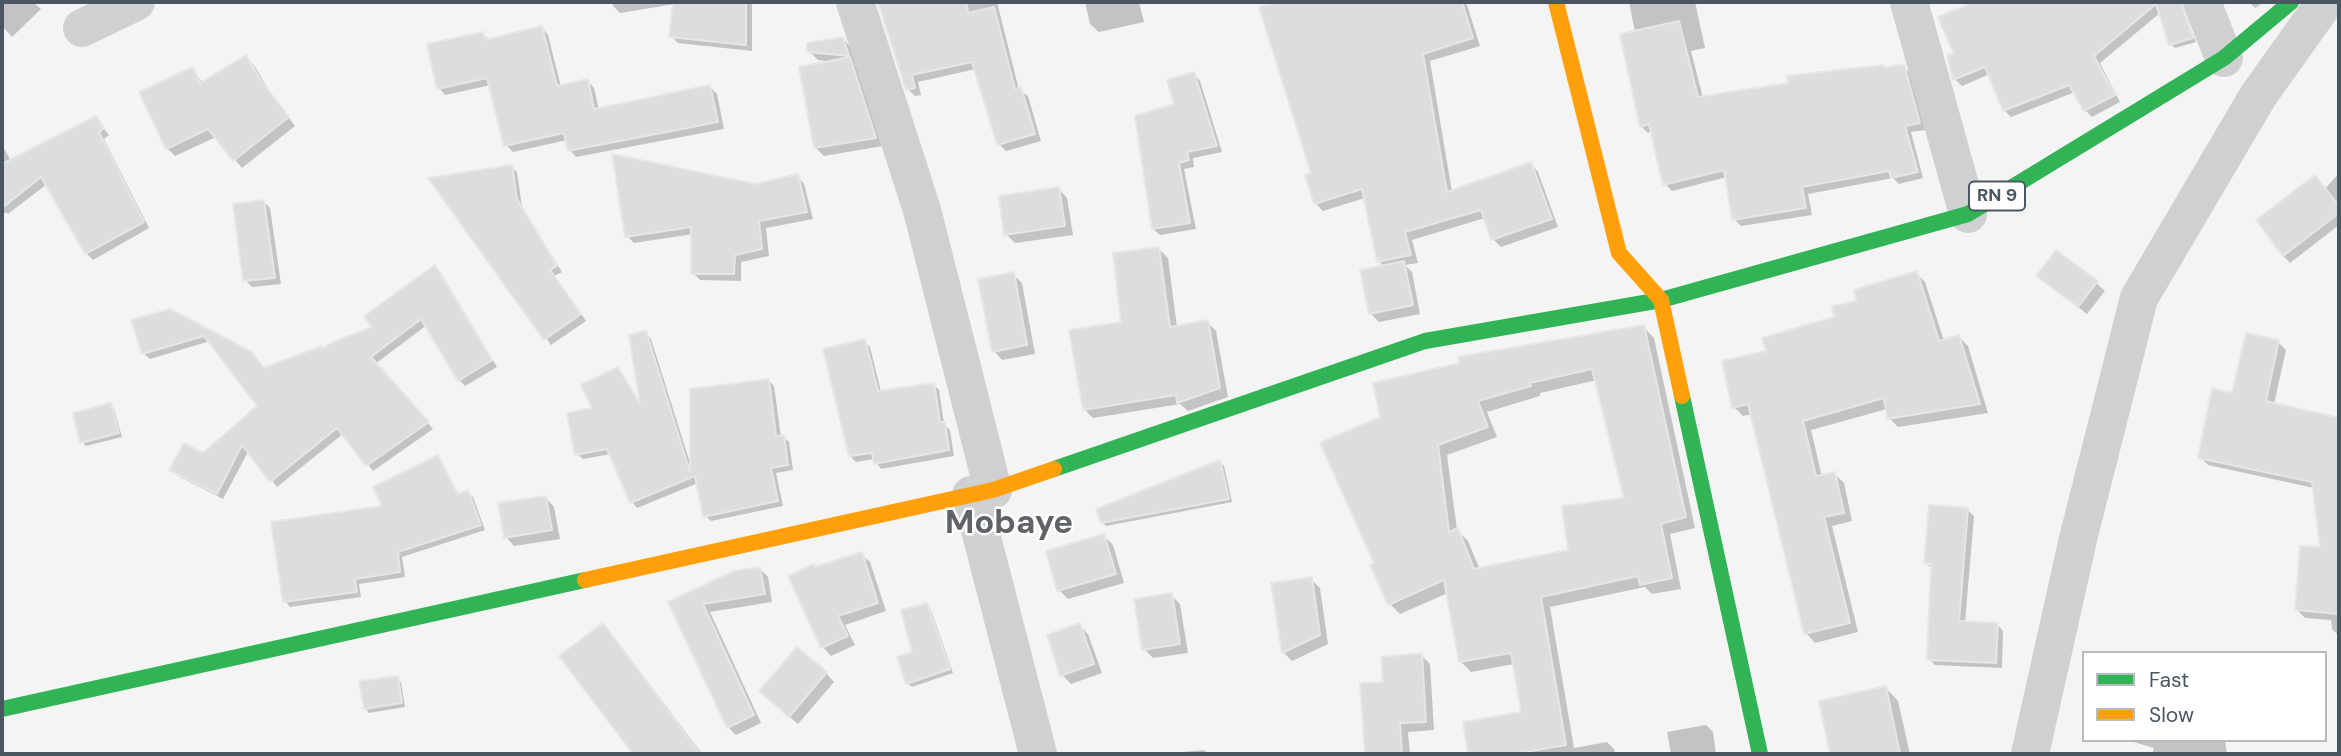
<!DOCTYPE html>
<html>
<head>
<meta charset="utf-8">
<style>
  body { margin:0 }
  #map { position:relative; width:2341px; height:756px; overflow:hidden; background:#f4f4f4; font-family:"DM Sans",sans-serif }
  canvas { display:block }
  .frame { position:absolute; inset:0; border:4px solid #4a5661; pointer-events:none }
  .legend { position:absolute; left:2082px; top:651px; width:245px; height:91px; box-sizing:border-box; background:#fff; border:2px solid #b7bbc0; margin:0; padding:9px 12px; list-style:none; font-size:21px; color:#4a5661 }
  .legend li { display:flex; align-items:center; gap:14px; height:35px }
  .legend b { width:35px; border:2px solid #b7bbc0 }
</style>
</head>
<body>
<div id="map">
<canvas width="2341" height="756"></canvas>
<div class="frame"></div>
<ul class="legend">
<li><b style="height:9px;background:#30b455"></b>Fast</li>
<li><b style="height:9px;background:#ff9f0a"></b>Slow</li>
</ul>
</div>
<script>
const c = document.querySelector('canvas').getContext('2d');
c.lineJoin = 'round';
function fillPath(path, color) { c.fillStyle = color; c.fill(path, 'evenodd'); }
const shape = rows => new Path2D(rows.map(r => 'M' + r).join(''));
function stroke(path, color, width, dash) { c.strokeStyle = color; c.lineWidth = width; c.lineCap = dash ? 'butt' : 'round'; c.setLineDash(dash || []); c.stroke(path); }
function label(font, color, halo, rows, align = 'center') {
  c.font = font + ' "DM Sans",sans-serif'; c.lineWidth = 5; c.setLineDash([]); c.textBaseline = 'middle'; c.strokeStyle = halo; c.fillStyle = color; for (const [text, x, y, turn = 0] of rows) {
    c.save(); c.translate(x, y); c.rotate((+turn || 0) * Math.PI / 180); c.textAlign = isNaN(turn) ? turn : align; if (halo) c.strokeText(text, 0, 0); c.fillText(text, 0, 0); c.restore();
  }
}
fillPath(shape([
  [33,2,41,9,12,37,2,26,2,3],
  [613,2,752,2,752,51,678,43,671,36,675,4,620,13,613,6],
  [878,2,997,2,1019,90,1028,96,1041,141,1006,151,999,144,976,69,918,82,921,95,915,96,908,89],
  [1085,2,1139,2,1144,22,1099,32,1090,24],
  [1287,2,1466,2,1480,46,1430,61,1452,192,1531,164,1538,172,1558,227,1501,247,1493,239,1485,218,1412,240,1418,263,1405,265,1412,272,1420,314,1379,322,1370,313,1384,267,1379,261,1365,198,1323,211,1315,203,1313,174,1261,8],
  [1629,2,1695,2,1705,48,1691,51,1703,98,1883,66,1887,70,1903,66,1910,73,1926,130,1911,132,1923,178,1899,184,1893,178,1808,194,1812,215,1741,226,1734,219,1727,177,1672,191,1665,184,1652,131,1648,133,1641,126,1635,32],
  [1979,2,2171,2,2172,3,2100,63,2120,102,2092,117,2085,110,2075,92,2011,117,2004,110,1990,74,1962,86,1955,79,1949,57,1956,55,1940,18],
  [2249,2,2264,2,2255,8],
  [2186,17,2196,42,2175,48,2171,44],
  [542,28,548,35,561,87,588,81,594,88,599,110,710,87,717,94,724,129,576,157,570,150,567,140,513,152,506,145,491,85,445,95,439,88,483,34,490,41],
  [843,39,852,48,857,64,854,64,858,67,883,146,824,156,816,148,832,62,818,60,809,51],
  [246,57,254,65,270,92,295,126,242,168,216,137,175,156,167,148,192,69,203,83],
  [1194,74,1200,81,1222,152,1193,158,1194,167,1184,169,1196,229,1160,235,1153,229,1176,106],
  [96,119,109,135,104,139,149,228,93,260,86,253,47,184,8,214,6,212,2,216,2,145,11,161],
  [511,167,517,172,522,207,562,272,554,276,586,321,551,345,431,179],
  [2339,173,2339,225,2290,263,2274,246],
  [797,176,804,184,813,219,766,228,769,256,741,262,741,281,700,280,693,273,693,234,634,243,627,236,755,186],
  [1059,189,1067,198,1073,235,1015,243,1006,234],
  [263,201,270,208,281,284,252,287,245,280],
  [1159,249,1168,258,1177,327,1207,322,1216,331,1228,397,1188,411,1180,404,1093,418,1084,409],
  [435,267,441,273,497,367,465,386,459,380,427,325,375,364,433,429,373,471,344,433,277,487,249,450,223,499,178,476,171,470,203,455,259,406,210,341,150,359,143,353,170,311,265,369,322,348,324,350,375,327],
  [1916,273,1925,282,1944,341,1959,337,1968,346,1988,413,1898,427,1889,418,1887,409,1811,430,1822,477,1835,474,1844,483,1852,521,1832,526,1858,632,1815,643,1806,633,1752,414,1743,416,1734,407,1768,353,1836,318,1859,303],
  [1013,274,1022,283,1035,354,1002,360,994,351],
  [2038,276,2096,283,2105,291,2087,314],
  [1643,327,1654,338,1695,528,1670,534,1681,589,1652,594,1645,587,1550,607,1574,748,1607,742,1614,749,1615,754,1470,754,1465,724,1523,713,1514,664,1471,672,1460,661,1448,593,1400,614,1390,604,1377,564,1323,444],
  [1597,380,1626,499,1570,551,1480,570,1468,541,1457,530,1447,455,1497,437,1487,412,1540,396,1540,393],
  [646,333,651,339,691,466,769,380,774,386,781,437,784,437,789,442,793,470,776,473,783,506,711,521,705,516,698,483,637,508,632,502,611,454,583,459,577,454,595,409,617,369,642,406],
  [864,341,870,347,881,392,933,384,939,390,944,424,950,430,954,456,881,469,874,459,856,462,850,456],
  [2278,342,2286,350,2274,404,2331,418,2339,426,2339,636,2332,629,2331,620,2305,618,2297,610,2322,549,2314,488,2208,465,2200,457,2234,395],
  [110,405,114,409,122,437,86,446,82,442],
  [437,457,442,462,459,495,468,492,473,497,485,530,402,557,405,577,359,584,361,597,290,607,285,601],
  [1220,462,1224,466,1232,502,1106,526,1102,522],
  [546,498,554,507,560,539,514,546,506,537],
  [1968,510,1974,516,1965,623,1997,624,2003,631,2002,668,1935,665,1929,659,1932,569,1926,563],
  [1104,536,1113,545,1124,583,1068,599,1059,590,1048,552],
  [861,554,870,562,886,611,845,625,855,645,831,656,823,647,790,577],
  [760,569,768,577,772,602,710,612,761,723,736,735,728,727,671,603],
  [1311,579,1320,588,1328,644,1292,661,1283,652],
  [1171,595,1180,604,1188,653,1153,658,1144,649],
  [927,605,931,610,953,673,912,687,907,683],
  [602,625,615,638,702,754,635,754,561,656],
  [1079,625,1088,634,1102,673,1071,684,1062,675],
  [1421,655,1430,664,1434,730,1408,732,1410,754,1366,754,1362,685,1385,683],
  [826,673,834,682,798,724,770,700],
  [397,678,401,682,405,707,369,713,365,708],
  [1886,688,1898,701,1910,754,1832,754,1821,702],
  [1706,725,1713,732,1716,754,1671,754,1667,732],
  [2127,740,2225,740,2227,754,2152,754,2154,748],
  [1204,750,1208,754,1160,754]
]), '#0003');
const building = shape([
  [673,2,746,2,746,45,669,37,673,2],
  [878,2,966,2,968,13,994,7,1015,89,1021,87,1035,134,997,145,972,62,912,75,915,88,906,90,878,2],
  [1279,2,1462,2,1473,38,1423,54,1447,192,1531,162,1552,219,1491,240,1481,210,1405,232,1411,255,1377,262,1362,189,1314,204,1305,175,1311,173,1259,7,1279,2],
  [1974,2,2181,2,2193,38,2169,45,2156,4,2094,56,2115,95,2084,111,2069,85,2003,111,1985,67,1953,80,1947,55,1954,54,1938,17,1974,2],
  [1679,21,1698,97,1788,83,1787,76,1884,65,1885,68,1904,64,1920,123,1905,126,1918,172,1891,178,1889,171,1802,187,1806,208,1732,220,1724,170,1663,185,1649,124,1640,127,1620,34,1679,21],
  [542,26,557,86,588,79,594,109,710,85,718,122,568,151,564,133,504,146,487,78,437,89,427,44,483,32,485,40,542,26],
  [843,37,849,56,807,52,807,43,843,37],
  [246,55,262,82,289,117,233,161,208,129,166,149,139,92,193,67,200,83,246,55],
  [850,57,876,138,814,148,799,67,850,57],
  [1194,72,1217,146,1187,152,1189,160,1179,163,1190,223,1152,229,1135,116,1174,104,1167,80,1194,72],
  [96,116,104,128,99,132,144,222,85,254,41,177,2,208,2,164,96,116],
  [612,154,755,184,798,174,807,212,759,221,762,249,735,255,734,274,691,274,691,227,625,237,612,154],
  [512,165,517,199,557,266,550,270,581,314,544,340,428,178,512,165],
  [2315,175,2339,206,2339,213,2283,256,2256,220,2315,175],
  [1059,187,1065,226,1004,235,999,196,1059,187],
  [264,200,275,278,243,281,233,204,264,200],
  [1159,247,1170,327,1208,320,1220,388,1177,403,1176,395,1083,410,1069,330,1121,322,1113,253,1159,247],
  [2056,250,2098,281,2078,307,2036,276,2056,250],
  [1404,261,1413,305,1369,314,1360,270,1404,261],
  [435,265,492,360,458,381,421,319,371,357,429,422,366,466,337,428,270,482,242,445,217,494,169,470,184,443,203,453,257,406,204,336,142,354,131,320,170,309,252,352,264,368,322,346,322,349,331,343,372,327,364,316,435,265],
  [1917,271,1939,341,1959,335,1980,404,1887,419,1884,398,1803,421,1816,476,1835,472,1844,513,1824,517,1850,623,1804,634,1748,404,1732,408,1722,361,1766,351,1762,338,1834,317,1832,306,1857,301,1854,290,1917,271],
  [1014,272,1027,345,992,352,978,279,1014,272],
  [1644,325,1686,517,1661,524,1672,578,1640,585,1638,576,1541,597,1566,745,1514,754,1468,754,1463,722,1521,712,1511,653,1459,662,1444,580,1388,605,1370,565,1374,563,1320,443,1380,417,1373,383,1460,363,1458,357,1644,325],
  [1592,369,1624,498,1562,506,1568,550,1474,569,1458,528,1449,532,1438,445,1488,427,1478,401,1531,386,1530,383,1592,369],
  [646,331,690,472,690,389,769,379,776,436,784,435,788,465,771,468,778,501,703,517,695,476,630,503,607,449,575,455,567,413,592,408,581,385,618,367,640,404,629,335,646,331],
  [2246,333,2279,340,2266,401,2339,418,2339,614,2295,610,2300,546,2320,547,2312,482,2198,458,2212,388,2232,393,2246,333],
  [865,339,878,391,934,383,940,422,945,422,949,450,874,464,872,453,849,456,823,349,865,339],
  [111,403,119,433,80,443,73,413,111,403],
  [438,455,457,494,468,490,481,525,398,552,400,572,355,579,357,592,283,602,271,522,382,506,373,487,438,455],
  [1220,460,1229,499,1101,523,1096,509,1220,460],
  [546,496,552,530,504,538,498,503,546,496],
  [1929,505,1968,508,1959,621,1998,623,1996,663,1927,660,1931,564,1924,564,1929,505],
  [1104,534,1116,574,1057,591,1046,551,1104,534],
  [862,552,878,603,838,616,848,636,821,648,788,576,814,564,815,567,862,552],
  [760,567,765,594,703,604,754,715,727,728,668,602,734,571,760,567],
  [1312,577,1320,635,1282,653,1271,583,1312,577],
  [1172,593,1180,644,1142,650,1134,599,1172,593],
  [927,603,950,669,906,684,897,657,912,652,901,610,927,603],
  [603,623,683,731,700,754,633,754,559,656,603,623],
  [1080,623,1094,664,1060,676,1047,635,1080,623],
  [797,647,827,672,789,717,759,691,797,647],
  [1422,653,1426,722,1400,723,1402,754,1365,754,1360,683,1383,682,1381,657,1422,653],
  [398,676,402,703,364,709,359,681,398,676],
  [1886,686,1900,754,1830,754,1819,701,1886,686]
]);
fillPath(building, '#ddddde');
stroke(building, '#e5e6e7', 2);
stroke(shape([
  [855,2,922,210,993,490],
  [1909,2,1968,214],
  [2202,2,2224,58],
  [82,28,136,2],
  [971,495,1038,754],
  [2030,754,2078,539,2139,298,2258,96,2325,2]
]), '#ced0d2', 38);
stroke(shape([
  [1661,300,1968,214,2224,58,2291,2],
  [1682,396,1760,754],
  [1054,469,1425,341,1661,300],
  [2,709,585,580]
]), '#30b455', 16);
stroke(shape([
  [1556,2,1619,253,1661,300,1682,396],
  [585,580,993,490,1054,469]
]), '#ff9f0a', 16);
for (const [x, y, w] of [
  [1997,196,56]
]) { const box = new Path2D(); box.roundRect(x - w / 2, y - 14.5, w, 29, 5); c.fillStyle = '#fff'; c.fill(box); stroke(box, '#4a5661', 2); }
label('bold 18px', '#4a5661', null, [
  ["RN 9",1997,196]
]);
label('bold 33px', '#5f6368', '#fff', [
  ["Mobaye",1009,524]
]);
</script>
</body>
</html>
